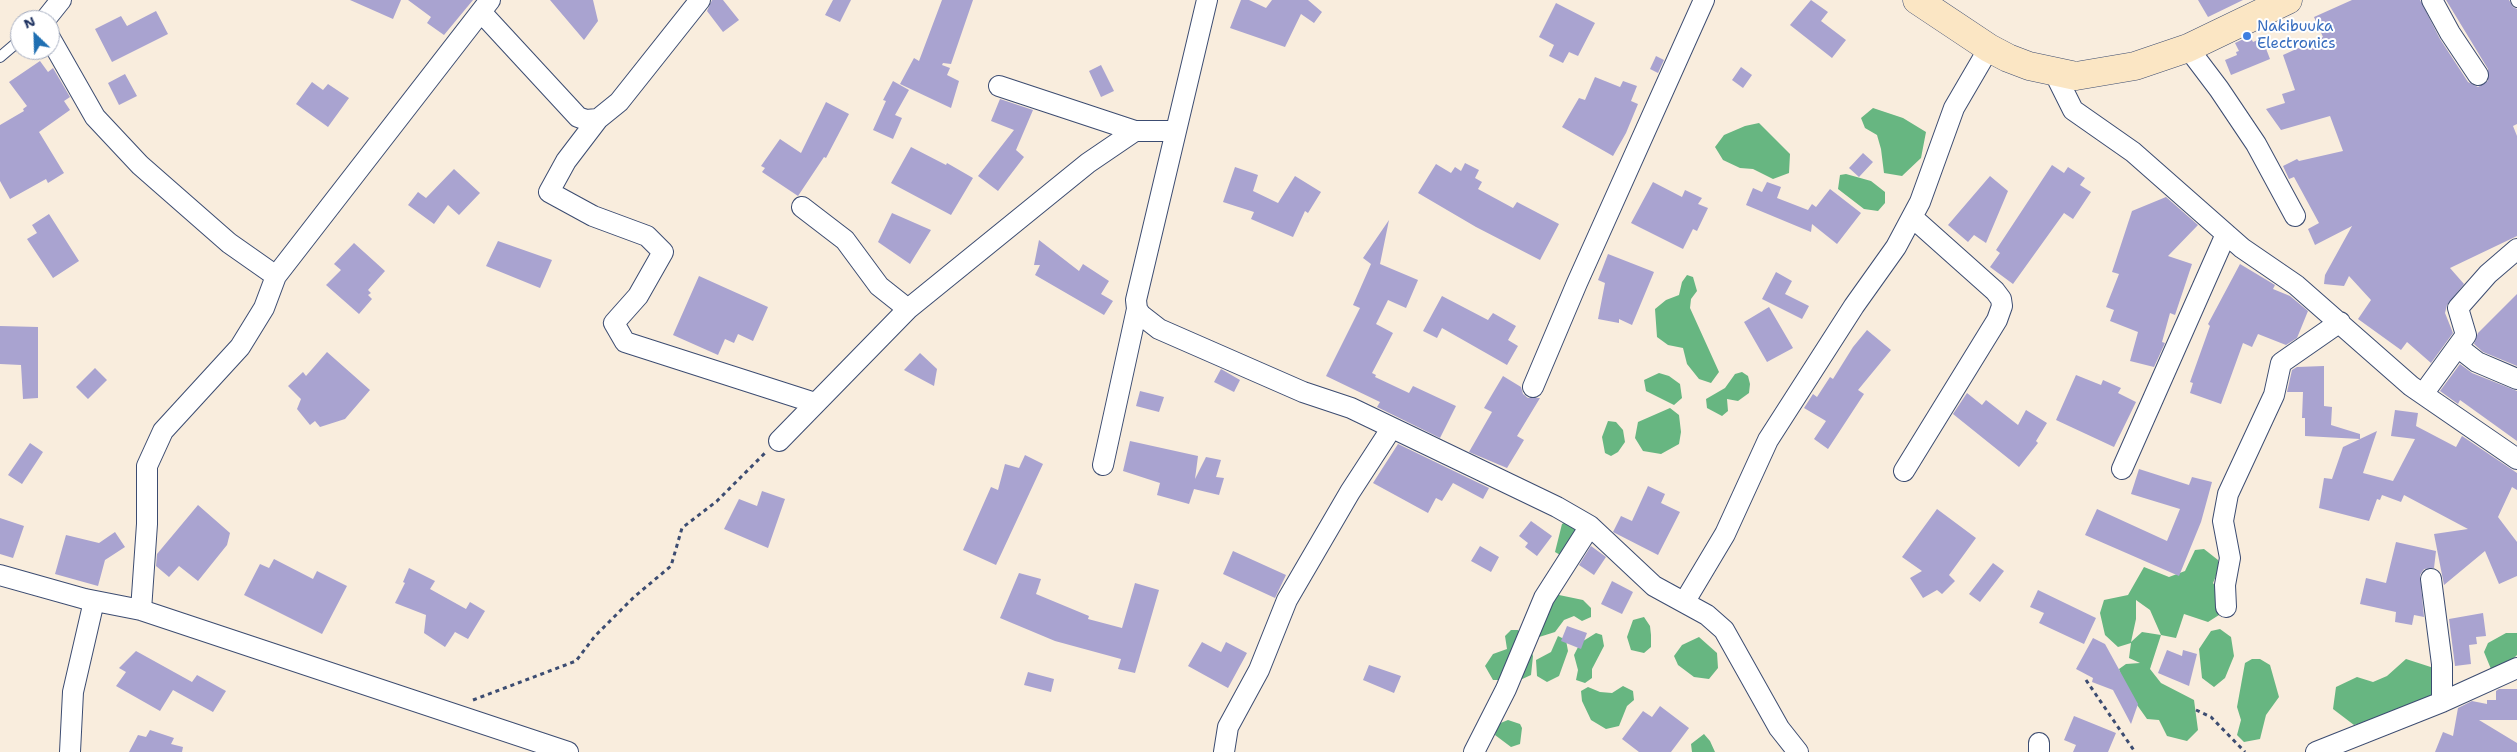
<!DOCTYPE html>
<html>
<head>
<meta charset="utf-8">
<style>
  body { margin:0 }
  #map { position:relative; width:2517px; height:752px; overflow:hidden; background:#f9eddd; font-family:"Shantell Sans",sans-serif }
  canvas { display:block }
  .north { position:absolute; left:10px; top:10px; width:50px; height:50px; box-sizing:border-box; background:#fff; border:1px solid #a4acbf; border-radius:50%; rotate:336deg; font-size:14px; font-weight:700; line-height:20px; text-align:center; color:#1b2f5e }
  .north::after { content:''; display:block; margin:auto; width:18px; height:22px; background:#1f6fb2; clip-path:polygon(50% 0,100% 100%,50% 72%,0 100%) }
</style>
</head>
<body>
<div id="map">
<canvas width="2517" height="752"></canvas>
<div class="north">N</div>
</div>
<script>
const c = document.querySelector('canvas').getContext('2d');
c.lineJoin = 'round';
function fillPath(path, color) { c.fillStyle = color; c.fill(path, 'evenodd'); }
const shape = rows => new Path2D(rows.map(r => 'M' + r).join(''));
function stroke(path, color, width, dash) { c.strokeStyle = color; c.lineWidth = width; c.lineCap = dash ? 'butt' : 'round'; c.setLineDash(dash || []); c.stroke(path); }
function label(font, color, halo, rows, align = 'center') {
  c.font = font + ' "Shantell Sans",sans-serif'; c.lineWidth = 4; c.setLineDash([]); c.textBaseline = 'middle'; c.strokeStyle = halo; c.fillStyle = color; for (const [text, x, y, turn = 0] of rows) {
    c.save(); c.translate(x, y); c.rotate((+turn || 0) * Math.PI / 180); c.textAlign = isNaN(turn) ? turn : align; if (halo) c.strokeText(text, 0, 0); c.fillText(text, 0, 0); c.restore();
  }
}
fillPath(shape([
  [1873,108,1903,118,1926,132,1921,158,1902,176,1884,173,1881,149,1877,135,1865,128,1861,118],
  [1759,123,1790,154,1789,173,1773,179,1753,169,1740,168,1723,160,1715,147,1724,135,1745,126],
  [1846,174,1871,181,1885,192,1885,203,1878,211,1864,209,1838,189,1840,175],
  [1687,275,1693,277,1697,291,1691,299,1690,308,1719,372,1711,383,1699,379,1687,364,1683,348,1668,345,1657,337,1655,309,1666,300,1679,295,1682,282],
  [1742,372,1748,376,1750,384,1749,393,1738,401,1727,399,1728,411,1722,416,1707,408,1706,399,1725,388,1735,374],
  [1659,373,1669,376,1680,384,1682,398,1674,405,1646,391,1644,380],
  [1670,408,1679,415,1681,432,1679,444,1661,454,1643,451,1635,438,1638,422],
  [1608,421,1616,422,1623,430,1625,442,1618,452,1611,456,1605,453,1602,437],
  [1567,521,1576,528,1573,539,1562,556,1555,552,1562,524],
  [2204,549,2218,560,2218,571,2213,583,2218,590,2231,597,2219,615,2208,622,2184,614,2176,638,2161,635,2150,669,2161,683,2194,700,2198,730,2187,741,2167,736,2159,720,2147,719,2125,688,2119,669,2126,664,2140,663,2129,658,2131,643,2118,647,2105,635,2100,613,2104,600,2128,595,2144,567,2169,577,2185,571,2195,550],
  [2136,600,2150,610,2161,635,2142,632,2131,642,2136,619],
  [1556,591,1559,595,1583,600,1591,608,1591,617,1582,621,1574,616,1564,620,1555,632,1536,638],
  [1644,617,1650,626,1651,635,1651,647,1644,653,1631,650,1627,637,1633,620],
  [2220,629,2231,637,2234,656,2225,678,2214,687,2202,678,2199,649,2211,631],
  [1511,630,1518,630,1530,647,1533,656,1531,675,1520,680,1493,680,1485,666,1493,654,1507,649,1505,636],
  [1596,633,1602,635,1604,646,1592,669,1592,678,1585,683,1576,680,1578,670,1574,655,1580,643],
  [2506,633,2517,633,2517,655,2504,668,2491,669,2484,652,2488,643],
  [1558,636,1566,640,1568,651,1559,676,1547,682,1537,676,1536,660,1551,652],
  [1699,637,1717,653,1718,668,1709,679,1694,677,1678,665,1674,656,1682,645],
  [2252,659,2260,659,2270,665,2279,697,2266,715,2260,739,2244,742,2237,735,2241,720,2237,707,2245,663],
  [2406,659,2440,670,2446,704,2420,702,2391,711,2373,720,2354,725,2333,709,2336,687,2357,677,2373,682,2387,676],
  [1623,686,1633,691,1634,700,1627,706,1619,726,1606,729,1591,720,1582,701,1581,691,1588,687,1600,692,1612,693],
  [1508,720,1520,724,1522,728,1520,744,1511,747,1495,735,1498,724],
  [1704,734,1710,741,1715,752,1692,752,1691,744]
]), '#67b681');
fillPath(shape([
  [350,0,401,0,393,19],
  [408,0,473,0,444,35,427,23,431,17],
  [550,0,593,0,598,21,584,40],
  [712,0,723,0,739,20,723,32,707,11],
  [833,0,851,0,840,22,825,15],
  [942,0,973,0,951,64,943,63,942,65,950,68,947,75,959,81,951,108,900,84,914,58,919,61],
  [1241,0,1249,0,1266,8,1272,0,1308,0,1322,12,1314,23,1301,14,1285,47,1230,28],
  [1811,0,1828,12,1821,21,1846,40,1832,58,1790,25],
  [2198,0,2243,0,2208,17],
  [2352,0,2420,0,2440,39,2468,82,2478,87,2488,81,2488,69,2446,0,2509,0,2513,7,2517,9,2517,124,2513,126,2517,136,2517,236,2450,268,2464,284,2447,305,2445,313,2453,333,2431,363,2407,342,2401,350,2358,319,2371,300,2349,276,2344,286,2324,284,2325,275,2352,226,2315,245,2308,229,2319,223,2294,177,2289,179,2283,166,2297,159,2299,161,2343,151,2330,116,2281,130,2266,109,2285,103,2282,94,2295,90,2283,55,2323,37,2314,17],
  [1556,3,1595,23,1578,56,1569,52,1563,63,1549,56,1554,45,1539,37],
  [156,11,168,34,112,62,95,29,121,16,127,26],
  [2250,36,2253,42,2262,38,2270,59,2231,75,2225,60,2237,55,2236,52,2239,51,2235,43],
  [1656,56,1664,60,1658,73,1650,69],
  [40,61,48,72,53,68,70,97,64,101,70,110,39,132,64,173,48,183,46,179,10,199,0,181,0,125,24,111,23,109,27,106,9,82],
  [1101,65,1114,91,1101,97,1089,71],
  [1741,67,1752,75,1743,88,1732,80],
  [125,74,137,96,119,105,108,83],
  [1595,77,1620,87,1623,81,1637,86,1631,101,1638,104,1626,133,1613,156,1562,127,1579,98,1585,100],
  [893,81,909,90,895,115,902,118,893,139,873,130,886,101,883,100],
  [312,82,323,90,328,84,349,98,328,127,296,104],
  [1000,99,1033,110,1016,150,1024,157,998,191,978,176,1014,130,991,121],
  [826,102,849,114,826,158,824,157,798,196,762,172,765,168,761,166,780,139,801,153],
  [911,147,946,165,947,163,973,178,951,215,891,183],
  [1863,153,1873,162,1859,177,1849,168],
  [1465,163,1479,170,1475,178,1482,182,1478,189,1513,208,1517,202,1559,224,1540,260,1476,227,1418,193,1436,164,1451,173,1455,167,1461,171],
  [2052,165,2064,173,2068,167,2085,178,2080,185,2091,192,2073,219,2064,213,2013,284,1990,267,2000,253,1996,250],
  [1235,167,1258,175,1253,191,1278,203,1295,176,1321,192,1308,213,1305,211,1293,237,1251,219,1254,212,1223,202],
  [454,169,480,193,459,215,448,205,434,224,408,205,418,192,426,198],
  [1990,176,2008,191,1986,243,1974,235,1968,242,1948,225],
  [1653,182,1682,197,1685,190,1702,198,1698,204,1708,208,1697,231,1693,229,1683,249,1631,223],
  [1767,182,1781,187,1777,198,1808,210,1812,204,1816,207,1830,189,1861,213,1837,244,1812,224,1811,232,1746,205,1753,188,1762,192],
  [2166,197,2198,225,2168,256,2192,264,2175,315,2170,313,2162,342,2165,343,2154,367,2130,361,2138,332,2110,321,2114,310,2106,307,2119,274,2112,272,2132,211],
  [892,213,931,230,910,264,878,242],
  [49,214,79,261,53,278,27,239,37,233,32,225],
  [1389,220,1380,264,1418,280,1406,308,1388,300,1376,324,1393,333,1372,373,1376,375,1375,377,1409,393,1413,386,1456,406,1440,438,1377,407,1380,402,1326,376,1360,308,1353,305,1371,264,1363,258],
  [1039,240,1079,271,1083,264,1109,281,1101,294,1113,301,1104,315,1035,275,1040,265,1034,265],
  [498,241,552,260,540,288,486,266],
  [354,243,385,271,368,290,371,293,368,295,372,299,359,314,326,285,341,270,334,264],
  [1608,254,1654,272,1632,325,1619,319,1619,323,1598,319,1605,283,1598,280],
  [2240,264,2275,285,2273,289,2290,296,2308,311,2297,338,2286,345,2258,334,2252,347,2243,343,2221,404,2190,393,2193,383,2190,382,2210,326,2208,324],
  [1776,272,1792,281,1785,294,1809,306,1802,319,1762,299],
  [699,276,768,307,753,341,738,334,734,343,725,339,718,355,673,335],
  [2517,294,2517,366,2483,352,2474,344,2478,333],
  [1442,296,1488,320,1493,313,1516,326,1508,340,1518,346,1507,365,1442,328,1437,338,1423,331],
  [1769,307,1793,348,1767,362,1744,322],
  [0,326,38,327,38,398,23,399,21,365,0,364],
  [1867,330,1891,350,1858,390,1864,394,1828,449,1814,439,1826,421,1804,408,1813,394,1817,397,1830,377,1833,379,1853,347],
  [327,352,370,390,345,419,320,427,315,421,310,425,297,409,301,399,288,386,303,372,306,376],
  [920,353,937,369,934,386,904,370],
  [2460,364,2472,373,2517,391,2517,441,2460,400,2458,404,2440,391],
  [2324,366,2324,406,2332,407,2331,425,2360,434,2360,439,2305,436,2305,418,2302,418,2303,392,2287,392,2292,370,2297,367],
  [95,368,107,380,88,399,76,387],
  [1221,369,1240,380,1234,392,1214,382],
  [2076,375,2101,385,2103,380,2121,388,2118,393,2136,402,2114,447,2056,420],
  [1503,376,1521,387,1523,394,1528,398,1540,398,1517,436,1524,440,1507,468,1469,452,1492,412,1484,408],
  [1140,391,1164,397,1159,412,1136,406],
  [1967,393,1982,405,1986,400,2018,425,2026,410,2047,423,2036,441,2038,443,2019,467,1953,414],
  [2395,410,2418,413,2416,426,2456,447,2462,436,2517,473,2517,490,2512,487,2498,517,2517,542,2517,576,2499,584,2485,551,2444,585,2434,534,2468,529,2404,495,2401,502,2382,495,2380,500,2377,499,2369,521,2319,508,2324,478,2332,479,2343,447,2377,431,2363,473,2393,481,2415,439,2391,436],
  [1130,441,1198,456,1195,479,1206,457,1221,460,1216,477,1224,478,1219,495,1194,489,1189,504,1157,495,1160,483,1123,471],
  [30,443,43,452,22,484,8,475],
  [1398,444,1489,488,1483,499,1453,483,1442,501,1436,498,1428,513,1373,483],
  [1025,455,1043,464,996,565,963,550,991,487,998,490,1005,464,1019,468],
  [2139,469,2189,485,2192,477,2212,482,2201,522,2179,576,2085,535,2097,509,2167,541,2180,509,2131,494],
  [1648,486,1665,494,1661,503,1680,512,1658,555,1613,532,1621,516,1632,521],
  [762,491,785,499,768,548,724,529,739,499,757,506],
  [198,505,230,533,227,545,198,581,179,566,169,577,156,566,157,554],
  [1937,509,1976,538,1949,575,1955,581,1942,594,1937,590,1923,598,1910,578,1922,571,1902,557],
  [0,518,24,526,13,558,0,554],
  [1531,521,1552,536,1537,556,1525,547,1528,543,1519,536],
  [115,532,125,547,105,560,98,586,55,574,66,535,99,543],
  [2396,542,2436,551,2434,568,2424,569,2420,575,2424,617,2414,615,2412,625,2395,622,2396,612,2360,604,2366,578,2386,583],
  [1480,546,1499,557,1491,572,1471,561],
  [1591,546,1606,557,1594,575,1579,565],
  [1233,551,1286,575,1275,598,1223,574],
  [274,559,313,579,317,571,347,586,322,634,244,595,260,564,269,568],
  [1993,563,2004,571,1980,602,1969,594],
  [409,568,435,581,430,589,466,609,470,602,485,611,468,639,455,632,445,647,424,633,426,615,395,603,405,583,403,582],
  [1019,573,1041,579,1036,594,1089,616,1088,619,1122,628,1135,583,1159,590,1135,673,1118,669,1121,659,1055,641,1000,618],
  [1612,581,1633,592,1622,614,1601,604],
  [2038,590,2096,618,2084,644,2039,623,2044,613,2030,607],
  [2483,613,2486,636,2476,637,2477,644,2469,645,2471,664,2455,666,2449,619],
  [1567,626,1587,633,1581,649,1561,641],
  [2093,638,2105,644,2138,704,2131,724,2113,690,2092,682,2093,678,2076,669],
  [1202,642,1221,652,1226,642,1247,653,1228,688,1188,666],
  [2167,650,2182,656,2183,650,2197,654,2189,686,2158,673],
  [136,651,192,682,197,675,226,691,213,712,173,690,160,711,116,686,126,672,119,668],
  [1369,665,1401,676,1394,693,1363,680],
  [1028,672,1054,679,1051,692,1024,685],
  [2499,689,2517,689,2517,720,2479,720,2517,743,2517,752,2435,752,2443,732,2453,736,2458,708,2472,701,2487,704,2487,700,2496,700,2496,691],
  [1660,706,1689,728,1671,752,1639,752,1622,739,1643,711,1652,717],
  [2074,716,2116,733,2108,752,2073,752,2076,745,2064,740],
  [150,730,174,738,171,744,183,747,182,752,129,752,138,735,146,737]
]), '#a9a3d0');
const service = shape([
  [2516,0,2517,2],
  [0,57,20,40]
]);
const minor = shape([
  [1207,0,1136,300,1137,309,1141,315,1159,329,1303,392,1351,408,1557,507,1590,526,1654,586,1707,615,1724,630,1779,728,1798,752],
  [2432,0,2450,33,2478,75],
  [481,12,578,117,586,120,598,119,619,102,700,0],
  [45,20,61,0],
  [50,38,95,117,140,165,229,243,276,276,490,0],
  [2188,48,2219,89,2256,144,2295,216],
  [2053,70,2073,110,2133,152,2242,248,2296,285,2411,386,2517,459],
  [999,86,1135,131,1176,131],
  [598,119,566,161,549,192,593,216,647,236,663,252,638,296,614,323,625,342,815,403],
  [802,207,845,240,879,286,908,309],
  [2459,348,2477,362,2517,379],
  [1533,387,1577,283,1704,0],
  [2423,394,2466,335,2458,308,2488,274,2517,249],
  [779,441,908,309,1088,163,1135,131],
  [1103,465,1137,309],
  [2122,469,2226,234],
  [1904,471,1997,320,2002,306,2001,299,1995,291,1912,217],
  [0,575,85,599,141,610,568,752],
  [2431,579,2442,664,2442,702],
  [1685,601,1725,534,1768,440,1854,306,1896,247,1920,202,1954,108,1989,48],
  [2226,607,2225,585,2230,558,2223,521,2228,494,2274,395,2281,363,2340,322],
  [141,610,147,524,147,466,163,431,240,347,264,308,276,276],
  [70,752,73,692,94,601],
  [1224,752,1228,727,1259,670,1287,600,1350,492,1391,429],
  [1474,752,1506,689,1544,598,1590,526],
  [2039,752,2039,743],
  [2316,752,2442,702,2517,668]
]);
const secondary = shape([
  [1917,0,1989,48,2008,58,2029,66,2076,76,2135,66,2188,48,2288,0]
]);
stroke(service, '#3c4c71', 12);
stroke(minor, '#3c4c71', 22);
stroke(secondary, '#3c4c71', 29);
stroke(shape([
  [2086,680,2135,752],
  [473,700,576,661,595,636,634,597,671,566,682,528,717,501,765,453],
  [2196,710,2211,717,2245,752]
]), '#3c4c71', 3, [4, 4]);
stroke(service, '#fff', 10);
stroke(minor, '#fff', 20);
stroke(secondary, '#fbe6c4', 28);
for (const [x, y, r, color] of [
  [2247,36,5,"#3f7fe0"]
]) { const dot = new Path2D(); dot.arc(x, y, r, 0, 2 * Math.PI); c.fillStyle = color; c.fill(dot); stroke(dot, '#fff', 2); }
label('15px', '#366cbe', '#fff', [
  ["Nakibuuka",2257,27],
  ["Electronics",2257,44]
], 'left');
</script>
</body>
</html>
